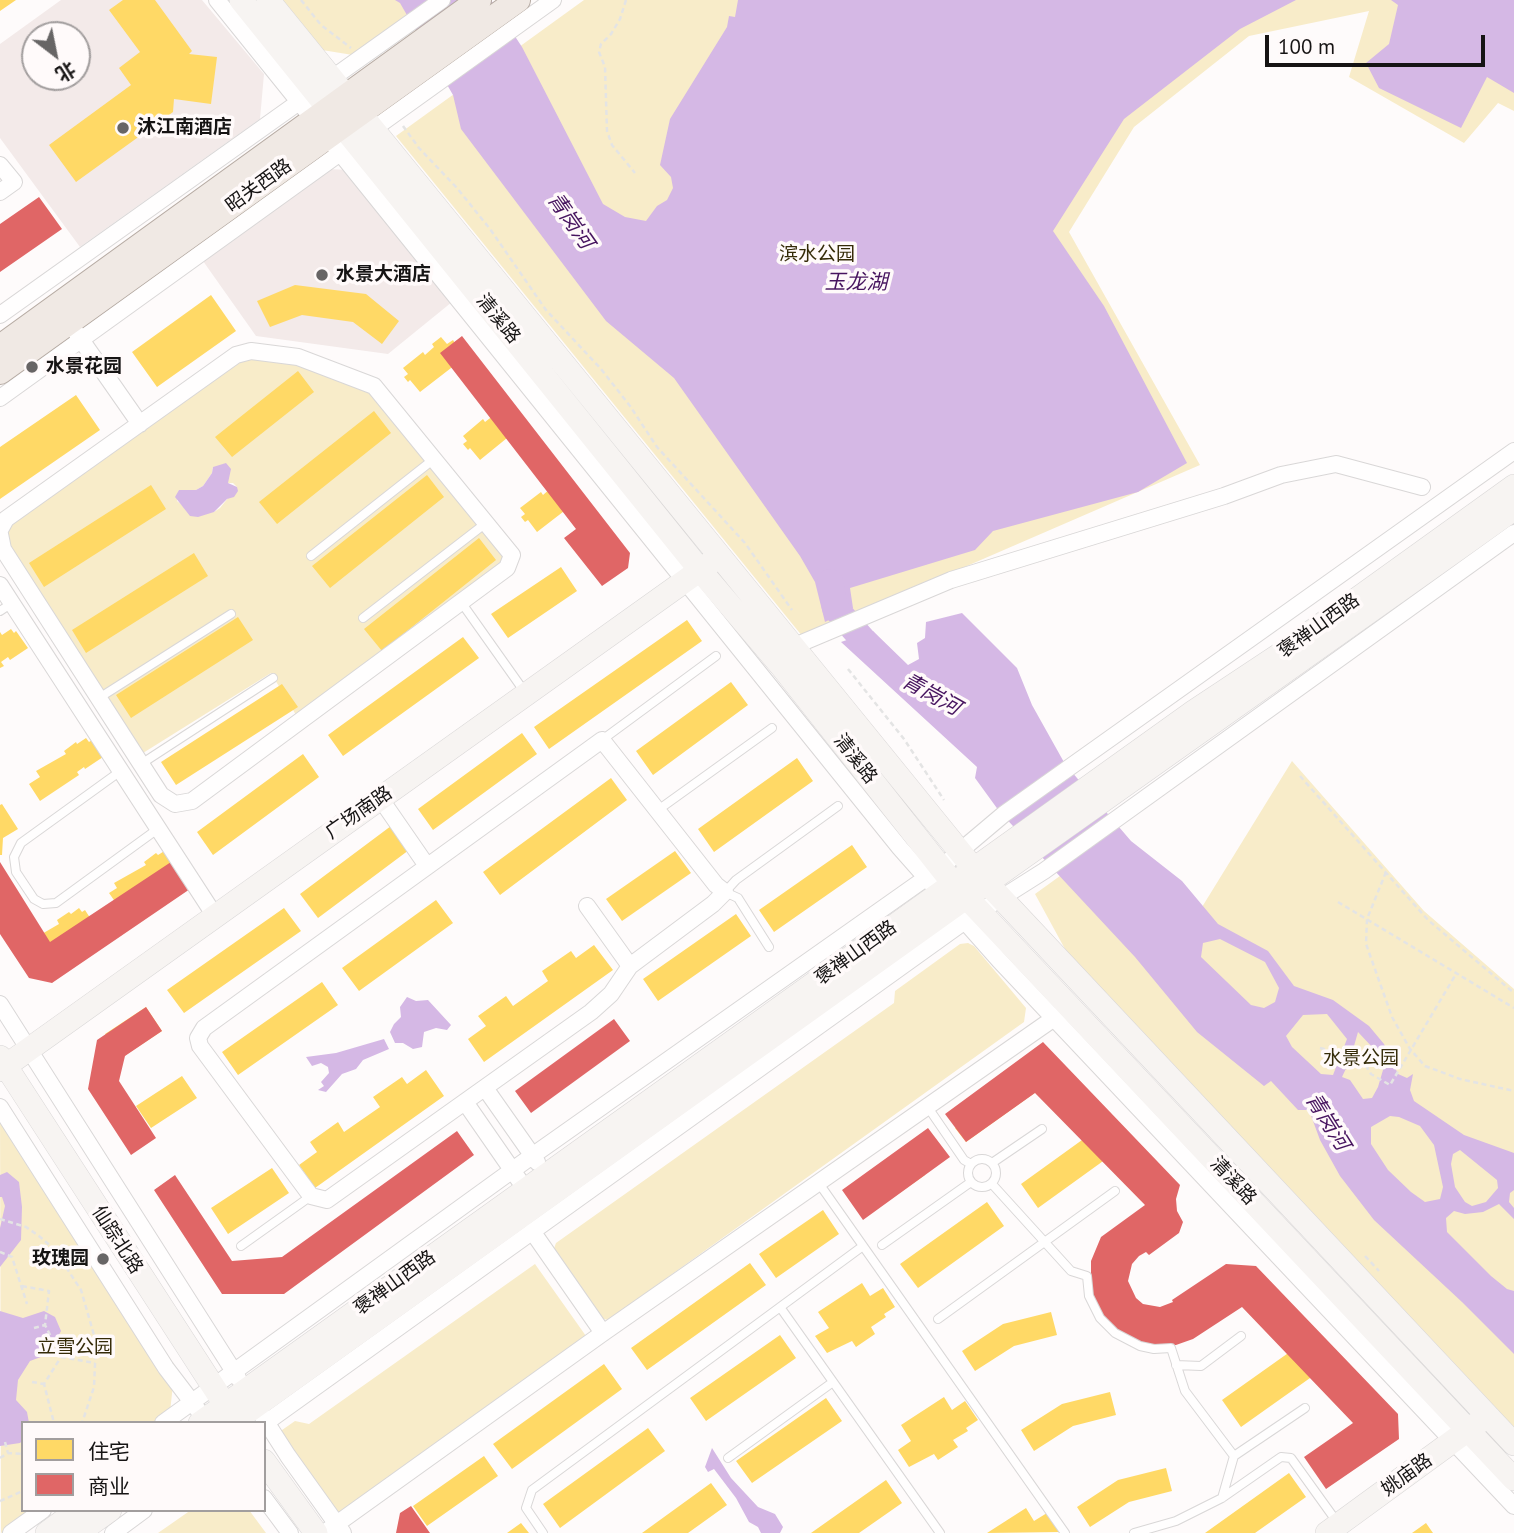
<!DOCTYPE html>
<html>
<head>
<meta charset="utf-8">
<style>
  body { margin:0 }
  #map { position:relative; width:1514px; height:1533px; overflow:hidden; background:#fefbfb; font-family:"PT Sans","Noto Sans SC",sans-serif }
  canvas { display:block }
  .legend { position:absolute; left:21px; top:1421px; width:245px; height:91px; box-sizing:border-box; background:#fffafa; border:2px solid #a29e9e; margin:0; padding:9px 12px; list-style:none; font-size:21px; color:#161414 }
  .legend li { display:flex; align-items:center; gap:14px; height:35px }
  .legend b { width:35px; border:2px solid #a29e9e }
  .north { position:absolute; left:21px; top:21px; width:70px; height:70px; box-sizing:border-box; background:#fffafa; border:2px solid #a29e9e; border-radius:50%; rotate:148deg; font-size:19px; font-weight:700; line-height:28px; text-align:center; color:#161414 }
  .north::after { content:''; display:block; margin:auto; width:24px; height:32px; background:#676565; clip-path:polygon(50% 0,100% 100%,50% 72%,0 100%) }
  .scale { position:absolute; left:1265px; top:35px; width:220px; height:32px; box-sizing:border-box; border:4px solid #161414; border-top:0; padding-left:9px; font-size:21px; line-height:24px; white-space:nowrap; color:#161414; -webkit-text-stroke:5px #fffafa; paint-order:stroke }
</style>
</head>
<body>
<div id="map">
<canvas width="1514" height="1533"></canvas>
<ul class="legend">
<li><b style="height:19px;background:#ffd966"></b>住宅</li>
<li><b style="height:19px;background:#e06666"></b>商业</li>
</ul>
<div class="north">北</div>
<div class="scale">100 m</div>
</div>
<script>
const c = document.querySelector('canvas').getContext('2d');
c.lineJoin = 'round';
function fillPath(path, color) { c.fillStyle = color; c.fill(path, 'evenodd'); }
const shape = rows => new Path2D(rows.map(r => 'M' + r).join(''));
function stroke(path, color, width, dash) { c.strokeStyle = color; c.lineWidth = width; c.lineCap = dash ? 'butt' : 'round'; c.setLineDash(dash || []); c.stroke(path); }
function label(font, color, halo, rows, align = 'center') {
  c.font = font + ' "PT Sans","Noto Sans SC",sans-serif'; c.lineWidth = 7; c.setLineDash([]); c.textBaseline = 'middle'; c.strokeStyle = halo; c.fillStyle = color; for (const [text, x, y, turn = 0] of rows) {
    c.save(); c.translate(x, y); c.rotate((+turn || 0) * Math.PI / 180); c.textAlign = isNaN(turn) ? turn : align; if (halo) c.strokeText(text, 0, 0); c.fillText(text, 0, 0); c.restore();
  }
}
fillPath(shape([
  [61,0,202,0,264,74,260,119,80,247,0,138,0,44],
  [35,35,77,35,77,77,35,77],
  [327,169,350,170,452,302,388,354,256,336,203,261]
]), '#f3eae9');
fillPath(shape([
  [281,0,436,0,359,56,322,50],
  [584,0,1514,0,1514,111,1498,103,1464,143,1349,77,1369,11,1249,36,1134,127,1069,232,1200,465,803,637,396,136],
  [242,359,279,359,369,392,507,560,296,715,271,673,143,753,7,545,10,522],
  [213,467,228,483,233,483,237,487,220,508,214,512,187,509,177,501,179,490,196,490,203,486,212,473],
  [1292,761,1424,911,1514,989,1514,1444,1089,993,1035,894,1114,837,1194,920],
  [968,943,974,946,1026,1008,1024,1022,608,1320,600,1318,553,1251,556,1243,894,1003,895,991,960,944],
  [0,1101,175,1366,170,1412,155,1423,23,1423,23,1510,33,1510,1,1533],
  [535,1264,586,1336,337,1514,282,1441,282,1430,295,1421,309,1424],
  [191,1510,249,1510,266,1533,158,1533]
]), '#f8ecc9');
fillPath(shape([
  [395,0,491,0,522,47,603,204,625,217,646,221,657,206,667,200,673,188,671,177,660,165,670,119,727,27,729,16,735,17,738,0,1296,0,1240,29,1124,119,1053,231,1104,306,1187,463,1138,492,993,531,975,550,850,588,853,608,825,622,815,582,800,556,674,378,606,321,461,129,453,95,400,3],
  [1391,0,1514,0,1514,93,1487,77,1461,128,1379,88,1366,63,1389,44,1398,5],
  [226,463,231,469,228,483,237,487,238,491,234,497,227,499,214,512,198,517,190,516,175,497,179,490,196,490,203,486,212,473,213,467],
  [962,613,1017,668,1032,705,1065,764,1131,841,1182,881,1218,924,1268,951,1294,986,1333,1000,1369,1026,1384,1044,1398,1074,1407,1078,1413,1074,1410,1090,1414,1101,1464,1135,1514,1153,1514,1190,1510,1193,1509,1202,1514,1208,1514,1219,1499,1204,1483,1212,1465,1214,1454,1211,1446,1218,1447,1232,1491,1276,1507,1289,1514,1291,1514,1354,1462,1302,1374,1220,1340,1176,1320,1140,1309,1110,1298,1110,1271,1081,1264,1086,1197,1032,1135,957,999,811,975,778,977,767,841,642,873,631,908,665,919,659,917,643,925,638,926,622],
  [1220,939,1265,962,1279,988,1275,1002,1264,1008,1251,1005,1201,957,1203,943],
  [1327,1014,1347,1039,1333,1075,1321,1074,1292,1047,1286,1036,1303,1015],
  [1358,1032,1374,1049,1383,1070,1378,1087,1372,1098,1363,1099,1350,1080,1342,1077,1350,1060],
  [1390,1116,1399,1117,1420,1126,1434,1145,1443,1187,1440,1199,1425,1202,1411,1192,1388,1170,1371,1144,1371,1127],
  [1460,1150,1497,1180,1498,1188,1486,1202,1472,1206,1465,1202,1455,1187,1451,1164,1453,1154],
  [407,997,416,1001,428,1000,451,1025,447,1030,436,1028,424,1032,422,1047,413,1049,403,1043,395,1043,390,1032,394,1024,401,1017,400,1007],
  [384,1039,389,1049,363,1060,356,1069,342,1074,326,1092,318,1090,324,1086,321,1082,329,1073,328,1067,321,1063,312,1066,306,1057,336,1053],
  [7,1172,19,1182,22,1207,21,1240,0,1267,0,1228,5,1206,2,1197,0,1197,0,1175],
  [0,1311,23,1318,44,1311,55,1317,61,1331,49,1354,30,1361,18,1380,16,1400,27,1412,29,1423,23,1423,23,1440,20,1443,0,1446],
  [712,1448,731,1478,758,1507,775,1514,783,1527,780,1533,761,1533,758,1527,749,1522,736,1498,714,1469,708,1472,705,1467]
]), '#d5b8e5');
fillPath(shape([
  [0,0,16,0,0,11],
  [123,0,155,0,192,51,189,54,217,57,211,104,174,99,173,112,76,182,49,145,131,85,119,68,140,52,109,10],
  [17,215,21,221,25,219,31,229,23,235,27,241,0,259,0,226],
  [295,285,366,294,399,321,382,344,353,322,302,315,270,327,257,301],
  [211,295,236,331,157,387,132,352],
  [441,337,447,344,453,340,464,358,420,392,410,380,408,382,404,377,408,374,403,368,423,352,425,355,434,347,432,344],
  [298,371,314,392,232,457,215,437],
  [76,395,100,430,0,499,0,447],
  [501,404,507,412,513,407,523,425,480,460,470,448,468,450,463,444,467,441,463,436,483,419,485,422,494,415,491,412],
  [374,411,391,433,277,524,259,502],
  [427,475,444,497,330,588,312,566],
  [559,477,565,484,570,480,581,498,537,532,528,520,525,522,521,517,525,514,520,508,541,492,543,495,552,487,549,484],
  [151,485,166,509,44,587,29,563],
  [479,538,496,560,382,651,364,629],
  [194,553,208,576,86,653,72,630],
  [561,567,577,591,508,638,491,614],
  [238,617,253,640,131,718,116,695],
  [687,620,702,641,549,749,534,727],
  [11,629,14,633,16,631,28,648,10,660,8,657,1,662,4,666,0,668,0,632,2,635],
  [463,637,479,658,343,756,328,735],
  [731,682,748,705,653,775,636,751],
  [282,684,298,707,176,785,161,762],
  [522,733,537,754,433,830,418,809],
  [86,738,89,742,92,740,103,757,85,769,84,767,77,772,79,775,40,801,29,784,40,777,36,771,66,754,64,751,76,742,77,744],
  [303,754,319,777,213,855,197,832],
  [797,758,813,781,714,852,698,829],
  [611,778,627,800,500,895,483,872],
  [2,804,18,829,3,838,2,855,0,855,0,805],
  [391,826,409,850,318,918,300,894],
  [852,845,867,867,774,932,759,910],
  [166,850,183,868,165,880,164,878,157,883,160,888,123,913,109,893,117,888,114,883,146,865,144,862,156,853,158,855],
  [675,851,691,873,622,921,606,899],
  [436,900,453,923,359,991,342,968],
  [79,908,82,912,85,910,96,927,79,939,77,937,70,941,73,947,36,972,22,952,31,946,28,942,59,924,57,920,69,912,71,914],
  [284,908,301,931,184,1013,167,990],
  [736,914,751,936,658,1001,643,979],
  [594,945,613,970,484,1062,468,1039,486,1026,478,1016,506,996,513,1006,548,981,542,971,571,951,576,958],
  [322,982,338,1005,238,1075,222,1052],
  [146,1007,162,1031,121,1058,105,1034],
  [1034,1059,1041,1068,1047,1063,1057,1077,966,1142,955,1128,966,1121,959,1112,986,1093,991,1100,1004,1090,999,1083],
  [426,1070,444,1096,315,1188,299,1165,317,1152,310,1142,338,1122,344,1132,380,1107,373,1097,402,1077,407,1084],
  [182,1076,197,1098,151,1128,136,1106],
  [1107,1122,1124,1146,1038,1208,1021,1184],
  [908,1151,925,1175,867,1216,850,1191],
  [272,1168,289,1193,228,1234,211,1208],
  [987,1202,1004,1226,918,1288,900,1264],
  [823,1210,839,1234,776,1278,759,1254],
  [750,1263,766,1285,647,1370,631,1348],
  [862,1283,870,1296,883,1288,895,1307,884,1314,886,1317,871,1327,875,1334,856,1347,852,1341,827,1353,815,1336,829,1328,818,1312],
  [1051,1312,1057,1335,1014,1346,975,1371,962,1351,1003,1324],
  [1315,1334,1334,1361,1241,1427,1222,1400],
  [780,1335,796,1358,706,1421,690,1398],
  [604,1364,622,1389,512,1469,493,1444],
  [1110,1392,1116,1415,1073,1426,1034,1451,1021,1430,1062,1404],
  [944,1397,952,1410,965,1401,978,1420,966,1428,968,1431,953,1440,958,1447,938,1460,934,1454,909,1467,898,1450,911,1441,901,1425],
  [826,1398,842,1421,752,1483,736,1461],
  [648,1428,665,1451,560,1528,543,1504],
  [484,1456,498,1476,427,1526,413,1506],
  [1166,1468,1172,1491,1129,1502,1090,1527,1077,1507,1118,1480],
  [1289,1473,1306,1497,1255,1533,1205,1533],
  [886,1480,902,1503,859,1533,811,1533],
  [711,1483,727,1505,688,1533,642,1533],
  [1026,1508,1034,1521,1047,1513,1059,1532,987,1533],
  [521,1523,529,1533,507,1533],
  [1426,1523,1433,1533,1412,1533]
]), '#ffd966');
fillPath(shape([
  [39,197,62,229,0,272,0,224],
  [462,336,630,553,628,568,602,586,564,538,576,529,440,353],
  [0,862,50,942,171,862,190,889,52,983,29,978,0,934],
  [146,1007,162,1031,125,1056,119,1081,156,1138,131,1155,88,1089,97,1040],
  [614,1019,630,1041,531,1113,515,1091],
  [1043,1042,1180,1185,1176,1199,1177,1211,1183,1222,1179,1233,1149,1255,1146,1252,1139,1256,1132,1264,1128,1281,1136,1298,1143,1304,1160,1307,1173,1302,1172,1300,1226,1264,1256,1266,1398,1414,1399,1439,1326,1489,1304,1457,1353,1423,1242,1307,1193,1339,1176,1345,1159,1346,1143,1344,1113,1328,1102,1315,1094,1299,1091,1287,1091,1261,1101,1237,1145,1205,1035,1093,966,1142,945,1114],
  [928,1128,950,1157,863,1220,842,1190],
  [457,1131,474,1155,284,1294,222,1294,154,1190,175,1175,232,1261,282,1257],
  [411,1506,430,1533,396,1533,400,1513]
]), '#e06666');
stroke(shape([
  [830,582,835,608,882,661]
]), '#d5b8e5', 26);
const lane = shape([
  [311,556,434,459],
  [461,602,524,691],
  [0,611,12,603],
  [363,618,486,523],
  [99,698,231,614],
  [602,740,716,656],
  [141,764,273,678],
  [122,770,21,843,14,857,16,872,34,899,43,904,56,903,159,828],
  [658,810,772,728],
  [769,947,738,898,725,892,736,880,838,806],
  [927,1106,964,1160,971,1164],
  '968 1173a14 14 0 1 1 28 0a14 14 0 1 1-28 0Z',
  [992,1163,1042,1129],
  [818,1182,1065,1533],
  [992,1184,1071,1271,1087,1276,1089,1296,1100,1318,1115,1333,1140,1346,1154,1349,1171,1348,1185,1391,1234,1456],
  [882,1245,971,1182],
  [241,1246,311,1196],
  [780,1307,940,1533],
  [938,1319,1115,1191],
  [1176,1365,1201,1366,1241,1336],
  [728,1458,833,1382],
  [1222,1498,1234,1456,1305,1408],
  [543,1533,526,1508,532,1490,863,1246],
  [1134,1533,1176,1521,1222,1498,1281,1457,1291,1458,1337,1522]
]);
const street = shape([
  [217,0,900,848,999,960,1514,1506],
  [324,84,442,0],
  [365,135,553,0],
  [0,165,14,182,0,192],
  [0,315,306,97],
  [75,331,140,424],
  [0,398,347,148],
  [0,530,6,519,236,355,251,351,298,357,374,386,512,555,507,568,192,801,175,804,161,795,141,764,3,549,0,534],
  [0,585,215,916],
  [792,647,951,580,1224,496,1281,475,1336,464,1422,487],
  [602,740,716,885,725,892,713,904,630,966,611,994,591,1012,327,1200,311,1196,200,1046,198,1038,204,1028,602,740],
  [380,798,427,866],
  [587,906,630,966],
  [0,1004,238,1378],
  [485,1088,537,1162],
  [465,1102,526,1190],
  [0,1107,166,1368,198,1410],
  [532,1231,603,1333],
  [261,1414,288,1456,343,1533],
  [163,1423,532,1156,940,868,1004,814,1514,451],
  [264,1424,965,921,1044,871,1514,533],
  [264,1498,290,1533],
  [11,1533,43,1510],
  [113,1533,144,1510],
  [324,1533,603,1333,1060,1014]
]);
const secondary = shape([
  [241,0,700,570,783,668,953,883,1514,1479],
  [268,0,974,869,1514,1444],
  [0,1057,233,1417],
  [0,1070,710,563],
  [200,1423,1193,712,1279,655,1514,486],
  [232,1423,953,907,1514,509],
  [264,1461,316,1533],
  [47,1533,78,1510],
  [78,1533,110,1510],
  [1327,1533,1479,1422]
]);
const primary = shape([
  [0,347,479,0],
  [0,372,518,0]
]);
stroke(lane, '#d9d7d7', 10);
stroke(street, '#d9d7d7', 18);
stroke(secondary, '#d9d7d7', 24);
stroke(primary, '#b6aba3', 26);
stroke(shape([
  [301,0,321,25,351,48],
  [626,0,620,19,611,34,601,44,599,52,605,67,607,131,612,145,635,173],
  [403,126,419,148,457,188,490,229,546,310,601,369,630,406,657,447,745,543,792,610],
  [848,669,904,739,944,800],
  [1300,776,1428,920,1514,993],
  [1386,872,1367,919,1366,944,1392,1017,1410,1049,1425,1066,1460,1079,1514,1091],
  [1338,902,1514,1008],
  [1320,1048,1361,1058,1371,1074,1390,1085,1456,974],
  [0,1219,26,1227,39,1236,54,1249,81,1290,96,1342,94,1387,82,1423],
  [0,1252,12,1257,27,1304],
  [1365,1256,1379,1271],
  [22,1286,49,1291,45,1325,61,1357,44,1384,54,1423],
  [34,1328,45,1325],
  [61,1357,95,1363],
  [32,1382,44,1384],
  [5,1442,8,1453],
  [0,1458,8,1453,23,1454],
  [0,1501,23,1491]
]), '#e4e4e4', 2.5, [5, 3.5]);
stroke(lane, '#fffefe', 8);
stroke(street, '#fffefe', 16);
stroke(secondary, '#f7f4f2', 23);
stroke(primary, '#f0e9e4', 24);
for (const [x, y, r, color] of [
  [123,128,7,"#676565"],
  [322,275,7,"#676565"],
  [32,367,7,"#676565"],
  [103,1259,7,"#676565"]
]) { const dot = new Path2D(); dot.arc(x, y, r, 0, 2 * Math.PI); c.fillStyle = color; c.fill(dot); stroke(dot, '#fffafa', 2.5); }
label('bold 19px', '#161414', '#fffafa', [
  ["沐江南酒店",137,128],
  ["水景大酒店",336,275],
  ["水景花园",46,367],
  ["玫瑰园",89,1259,"right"]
], 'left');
label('19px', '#161414', '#fffafa', [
  ["昭关西路",259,186,-36],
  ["清溪路",498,319,51],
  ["褒禅山西路",1319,626,-36],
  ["清溪路",855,759,52],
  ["广场南路",359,813,-35],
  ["褒禅山西路",856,953,-36],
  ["清溪路",1233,1181,47],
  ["仙踪北路",117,1240,57],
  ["褒禅山西路",395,1283,-36],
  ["姚庙路",1407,1475,-36]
]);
label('19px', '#352b08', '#fffafa', [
  ["滨水公园",817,255],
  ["水景公园",1361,1059],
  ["立雪公园",75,1348]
]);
label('italic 21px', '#47145f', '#fffafa', [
  ["青岗河",570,221,55],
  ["玉龙湖",856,283],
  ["青岗河",931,695,29],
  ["青岗河",1327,1122,58]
]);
</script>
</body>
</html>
